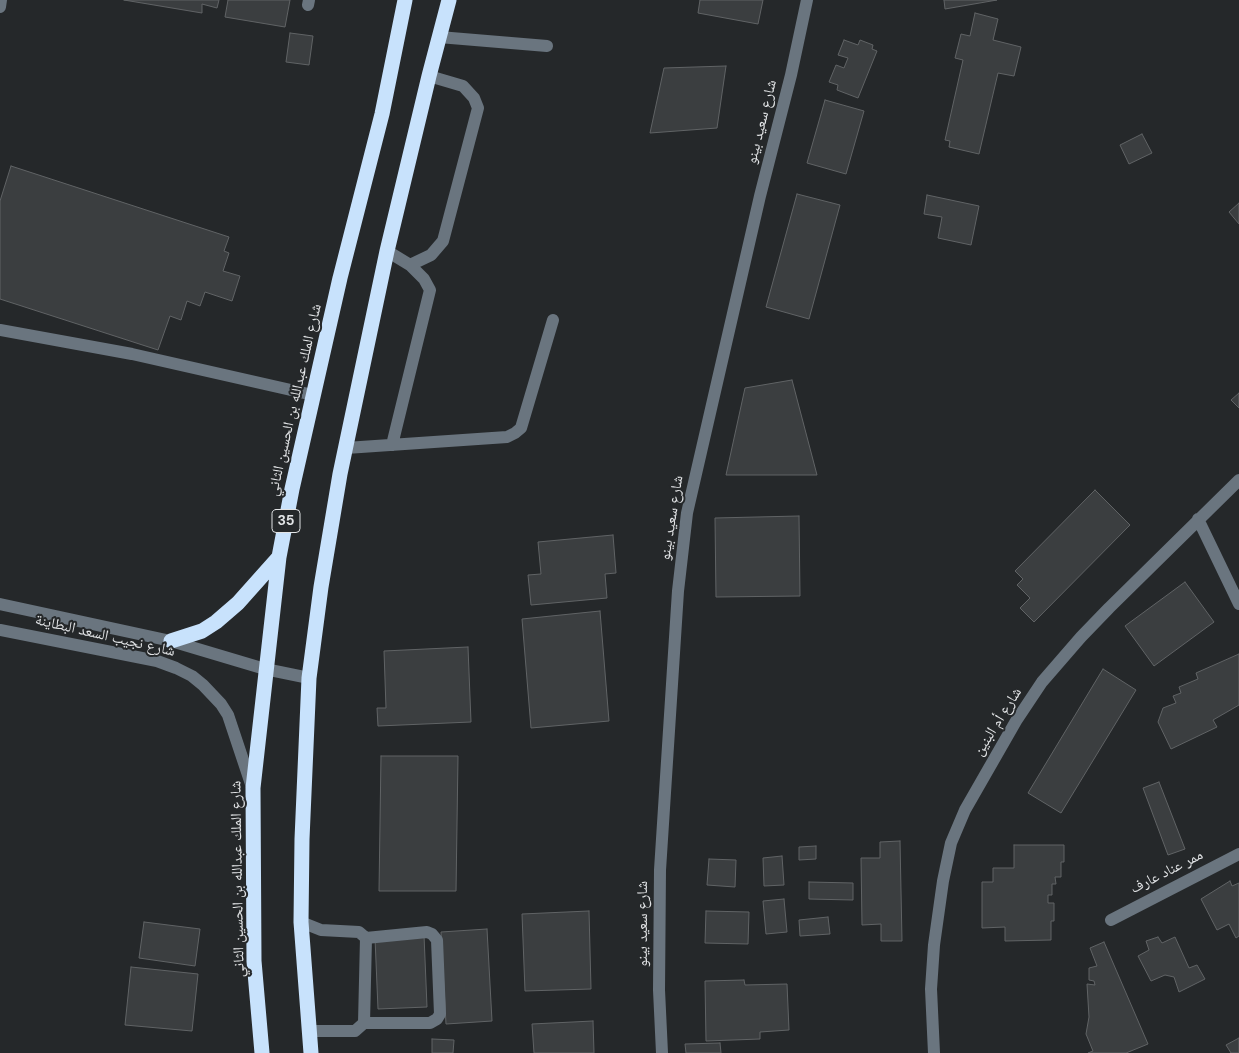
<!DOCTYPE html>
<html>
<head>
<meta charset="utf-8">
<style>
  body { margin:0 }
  canvas { display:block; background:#25282a }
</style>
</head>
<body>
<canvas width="1239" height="1053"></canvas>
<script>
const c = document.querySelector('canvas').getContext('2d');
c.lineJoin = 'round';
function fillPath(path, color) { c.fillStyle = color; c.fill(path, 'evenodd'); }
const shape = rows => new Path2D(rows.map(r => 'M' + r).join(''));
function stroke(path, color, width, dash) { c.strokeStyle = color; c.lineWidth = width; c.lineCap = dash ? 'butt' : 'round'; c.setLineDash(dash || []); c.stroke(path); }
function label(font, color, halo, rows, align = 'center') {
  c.font = font + ' "DM Sans","Noto Naskh Arabic",sans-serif'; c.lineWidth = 4; c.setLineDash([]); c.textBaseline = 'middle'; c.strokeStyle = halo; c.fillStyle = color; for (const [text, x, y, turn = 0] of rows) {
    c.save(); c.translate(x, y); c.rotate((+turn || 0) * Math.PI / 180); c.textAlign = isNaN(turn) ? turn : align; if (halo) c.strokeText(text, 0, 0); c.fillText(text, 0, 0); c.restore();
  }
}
const building = shape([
  [124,0,219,0,217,8,202,4,202,13,124,0],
  [228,0,290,0,285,27,225,17,228,0],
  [700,0,763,0,758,24,698,13,700,0],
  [944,0,997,0,945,9,944,0],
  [975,13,998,19,993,40,1021,47,1014,76,998,73,979,154,949,147,950,141,945,140,963,60,955,58,961,34,970,36,975,13],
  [290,33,313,36,309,65,286,62,290,33],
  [844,40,858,45,860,40,873,45,872,49,877,51,858,98,837,90,838,85,829,82,836,65,844,68,848,58,838,55,844,40],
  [726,66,717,128,650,133,664,68,726,66],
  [825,100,864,111,846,174,807,163,825,100],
  [1142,134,1152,153,1129,164,1120,145,1142,134],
  [11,166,229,237,224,251,229,253,223,271,240,276,232,301,205,292,200,306,187,301,181,320,170,316,158,350,0,299,0,201,11,166],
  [797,194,840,205,809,319,766,307,797,194],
  [927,195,979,206,971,245,938,238,942,217,924,214,927,195],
  [1239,203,1239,224,1229,212,1239,203],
  [792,380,817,475,726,475,745,388,792,380],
  [1239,393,1239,408,1231,400,1239,393],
  [1095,490,1130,525,1034,622,1020,608,1030,598,1017,585,1023,579,1015,571,1095,490],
  [799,516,800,596,716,597,715,518,799,516],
  [613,535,616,573,605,574,607,598,531,605,528,575,541,574,538,542,613,535],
  [1185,582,1214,622,1154,666,1125,626,1185,582],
  [600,611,609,721,531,728,522,619,600,611],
  [468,647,471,722,378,726,377,708,386,708,384,651,468,647],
  [1239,654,1239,705,1213,720,1217,727,1171,749,1158,722,1163,708,1176,703,1173,696,1181,693,1179,687,1198,679,1196,673,1239,654],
  [1103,669,1136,690,1061,813,1028,793,1103,669],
  [381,756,458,756,456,891,379,891,381,756],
  [1159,782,1185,849,1168,855,1143,788,1159,782],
  [900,841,902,941,881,941,881,924,862,925,861,858,880,858,880,842,900,841],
  [1014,845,1064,845,1064,862,1061,862,1061,877,1055,877,1056,884,1052,884,1052,895,1048,895,1048,903,1054,903,1054,921,1051,921,1051,940,1005,941,1005,927,982,928,982,882,993,882,993,868,1014,868,1014,845],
  [816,846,816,859,799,860,799,847,816,846],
  [782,856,784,885,764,886,763,858,782,856],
  [709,859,736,860,735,887,707,885,709,859],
  [1230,881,1232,886,1239,883,1239,936,1236,938,1229,924,1217,930,1201,899,1230,881],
  [809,882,853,883,853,900,809,899,809,882],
  [784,899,787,932,766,934,763,901,784,899],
  [589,911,591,989,525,991,522,914,589,911],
  [706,911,749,912,748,944,705,943,706,911],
  [828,917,830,934,800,936,799,920,828,917],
  [144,922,200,929,195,966,139,958,144,922],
  [487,929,492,1021,446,1024,441,932,487,929],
  [424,935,427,1007,378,1009,375,938,424,935],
  [1158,937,1162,943,1175,937,1189,968,1197,965,1205,979,1179,992,1174,977,1165,975,1151,981,1138,956,1149,950,1146,941,1158,937],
  [1104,942,1148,1044,1126,1053,1088,1053,1093,1051,1086,1034,1089,1017,1087,984,1095,985,1094,981,1089,980,1089,968,1097,966,1090,948,1104,942],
  [131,967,198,974,192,1031,125,1025,131,967],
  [744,980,745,985,787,984,789,1030,760,1032,760,1039,706,1041,705,981,744,980],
  [593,1021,594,1053,534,1053,532,1024,593,1021],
  [1239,1038,1239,1053,1231,1053,1226,1045,1239,1038],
  [432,1039,454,1040,453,1053,432,1053,432,1039],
  [720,1043,721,1053,686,1053,685,1044,720,1043]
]);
fillPath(building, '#3b3e40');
stroke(building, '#606365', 1);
stroke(shape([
  [308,5,309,0],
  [0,7,1,0],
  [439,37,547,46],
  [387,251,410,265,424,279,430,290,392,445],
  [410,265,431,255,443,241,478,108,474,98,463,86,429,76],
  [0,330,132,354,313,395],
  [346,448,507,437,515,433,521,428,553,320],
  [1198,519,1239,604],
  [0,604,171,641,265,669,309,678],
  [0,630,157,661,176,668,192,676,203,685,221,704,228,715,252,787],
  [1111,920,1239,854],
  [301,922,321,930,359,932,366,938,364,1023,355,1031,309,1031],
  [364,1023,430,1023,437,1019,440,1014,437,940,432,934,427,932,366,938],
  [662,1053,659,990,660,870,678,591,687,513,760,196,791,75,807,0],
  [934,1053,931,989,934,945,943,881,951,843,965,810,1016,721,1042,682,1081,637,1109,608,1239,480]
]), '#6a757f', 12);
stroke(shape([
  [171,641,202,631,216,622,238,603,279,557],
  [262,1053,254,961,253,788,279,557,292,489,340,278,382,114,405,0],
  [311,1053,301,922,302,839,309,678,321,587,340,474,387,251,429,76,449,0]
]), '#c8e2fc', 15);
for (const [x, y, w] of [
  [286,521,28]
]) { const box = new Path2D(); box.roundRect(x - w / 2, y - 11.5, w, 23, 4); c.fillStyle = '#25282a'; c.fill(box); stroke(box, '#e2e4e6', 1); }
label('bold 14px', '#e2e4e6', null, [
  ["35",286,521]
]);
label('15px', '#e2e4e6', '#25282a', [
  ["شارع سعيد بينو",762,122,-76],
  ["شارع الملك عبدالله بن الحسين الثاني",295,400,-77],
  ["شارع سعيد بينو",672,518,-81],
  ["شارع نجيب السعد البطاينة",105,636,13],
  ["شارع أم البنين",998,722,-58],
  ["ممر عناد عارف",1167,872,-27],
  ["شارع الملك عبدالله بن الحسين الثاني",238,879,-91],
  ["شارع سعيد بينو",643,924,-90]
]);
</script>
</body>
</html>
